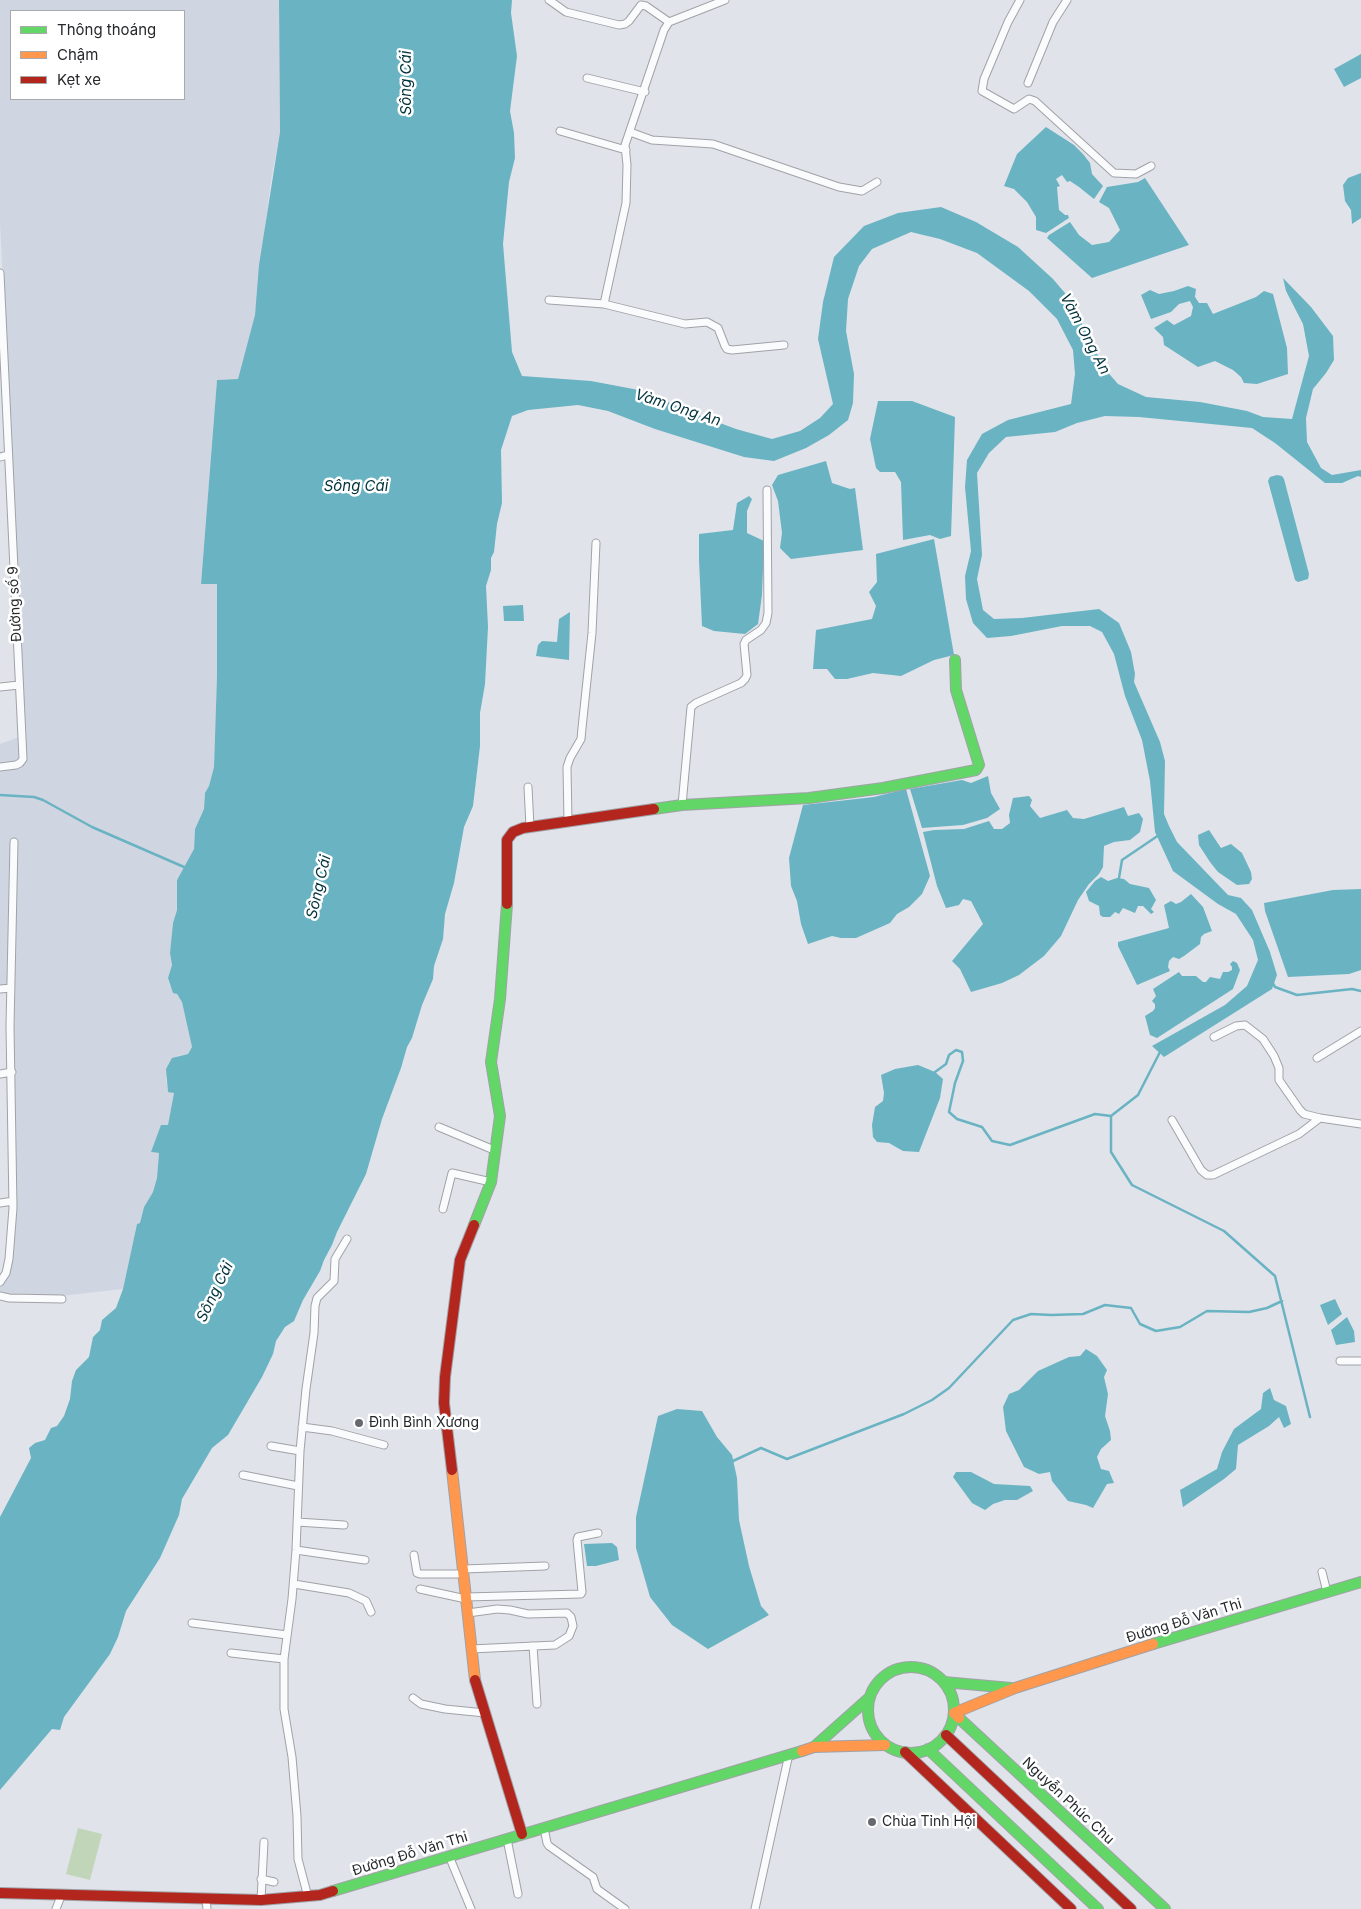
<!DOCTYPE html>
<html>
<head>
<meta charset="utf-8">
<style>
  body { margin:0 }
  #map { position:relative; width:1361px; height:1909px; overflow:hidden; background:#e0e3ea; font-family:Inter,sans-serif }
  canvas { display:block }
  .legend { position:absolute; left:10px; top:10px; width:175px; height:90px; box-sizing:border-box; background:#fff; border:1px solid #a8a9ab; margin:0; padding:6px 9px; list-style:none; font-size:15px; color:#26282c }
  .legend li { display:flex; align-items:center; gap:10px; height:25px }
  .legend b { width:25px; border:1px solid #a8a9ab }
</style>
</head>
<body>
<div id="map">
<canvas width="1361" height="1909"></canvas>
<ul class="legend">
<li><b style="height:6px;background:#63d668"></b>Thông thoáng</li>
<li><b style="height:6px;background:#ff974d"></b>Chậm</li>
<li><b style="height:6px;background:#b3261e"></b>Kẹt xe</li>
</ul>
</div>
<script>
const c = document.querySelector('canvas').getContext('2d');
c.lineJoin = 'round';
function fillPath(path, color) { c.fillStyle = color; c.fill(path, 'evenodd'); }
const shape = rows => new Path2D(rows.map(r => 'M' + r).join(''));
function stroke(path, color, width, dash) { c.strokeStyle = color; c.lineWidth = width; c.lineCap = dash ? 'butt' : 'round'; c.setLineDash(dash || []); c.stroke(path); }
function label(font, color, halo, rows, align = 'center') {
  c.font = font + ' Inter,sans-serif'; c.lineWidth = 5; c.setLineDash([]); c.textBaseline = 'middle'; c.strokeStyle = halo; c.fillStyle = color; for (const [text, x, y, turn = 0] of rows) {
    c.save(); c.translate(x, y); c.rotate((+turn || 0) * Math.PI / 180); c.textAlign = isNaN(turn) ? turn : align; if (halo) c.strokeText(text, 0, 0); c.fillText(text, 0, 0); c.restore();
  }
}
fillPath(shape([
  [0,0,279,0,280,132,270,187,255,315,238,379,217,380,201,584,217,583,217,676,214,767,209,786,205,794,204,809,195,829,194,849,177,880,177,910,173,923,170,953,172,965,168,978,170,986,182,1001,192,1047,188,1054,177,1056,166,1079,168,1091,174,1093,168,1126,151,1152,159,1153,157,1178,153,1192,144,1207,140,1223,137,1224,123,1289,61,1296,18,1295,0,1292,0,1287,8,1275,12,1260,16,1210,13,1025,14,986,0,986,0,744,24,735,0,222],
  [11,11,184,11,184,99,11,99]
]), '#d0d6e1');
fillPath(shape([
  [78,1828,102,1834,90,1880,66,1874]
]), '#c1d5b9');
fillPath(shape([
  [279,0,512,0,511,13,517,56,510,111,514,133,515,158,509,182,503,244,512,352,522,376,591,381,644,391,690,412,736,429,772,439,800,431,820,418,833,404,818,339,823,302,834,257,864,226,898,213,941,207,976,222,1018,247,1053,279,1070,299,1104,368,1118,384,1146,397,1200,402,1247,411,1263,417,1292,419,1309,356,1303,324,1286,291,1283,278,1311,307,1333,336,1334,360,1326,373,1313,389,1306,418,1307,442,1321,468,1332,475,1361,470,1361,477,1358,476,1342,483,1325,483,1275,443,1252,428,1139,417,1105,416,1077,423,1055,432,1006,437,989,453,977,473,982,555,977,579,983,610,994,619,1022,618,1099,609,1119,623,1131,652,1135,674,1134,682,1160,742,1165,761,1164,814,1169,826,1177,842,1228,895,1241,898,1252,910,1270,952,1277,975,1272,989,1164,1057,1152,1046,1225,1005,1247,986,1258,960,1253,940,1236,914,1218,904,1173,871,1155,832,1150,781,1142,740,1125,696,1114,654,1102,632,1090,626,1062,626,1011,636,987,638,973,623,966,599,965,576,971,551,965,487,967,460,982,434,1008,420,1071,404,1075,374,1073,350,1057,319,1029,291,977,253,940,239,911,232,872,249,859,266,848,299,846,331,854,374,853,403,848,420,829,435,806,448,774,461,744,457,655,429,608,411,578,405,528,410,512,416,501,450,502,503,497,524,494,552,491,558,491,570,486,586,488,627,485,684,480,713,480,746,473,806,464,827,454,883,445,914,443,939,434,966,433,979,422,1005,412,1038,407,1047,401,1068,382,1119,366,1174,337,1232,332,1245,324,1260,320,1271,303,1300,294,1321,285,1327,276,1341,273,1354,262,1377,228,1435,212,1448,182,1499,179,1515,160,1558,126,1611,118,1637,110,1654,64,1717,60,1730,52,1729,0,1790,0,1517,31,1458,29,1448,35,1443,45,1440,51,1428,57,1426,64,1416,70,1399,72,1381,76,1370,89,1357,93,1337,100,1330,102,1320,116,1308,123,1289,137,1224,140,1223,144,1207,153,1192,157,1178,159,1153,151,1152,161,1125,168,1125,174,1093,168,1092,166,1069,172,1058,188,1054,192,1047,182,1002,177,994,173,993,168,978,172,965,170,953,173,923,177,910,177,880,194,849,195,829,204,809,205,793,209,786,214,767,217,676,217,584,201,584,217,380,238,379,255,315,259,265,280,132],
  [1361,54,1361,78,1344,87,1334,69],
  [1046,127,1074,145,1083,154,1090,163,1092,174,1103,186,1094,199,1079,187,1070,181,1067,182,1062,175,1056,179,1060,186,1057,187,1059,210,1065,215,1068,215,1069,218,1046,233,1036,230,1036,217,1027,202,1014,189,1004,186,1017,154],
  [1361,173,1361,218,1352,224,1351,210,1345,201,1343,185,1348,178],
  [1145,178,1189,245,1092,278,1047,238,1049,235,1070,222,1079,235,1092,245,1109,242,1120,230,1109,208,1099,202,1107,187,1138,182],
  [1188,286,1196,289,1195,297,1199,303,1207,303,1213,314,1256,297,1264,291,1273,294,1287,348,1288,374,1257,384,1244,383,1241,377,1233,370,1215,361,1198,367,1164,345,1163,337,1154,328,1167,320,1174,325,1191,316,1193,307,1190,301,1179,304,1171,312,1151,319,1141,295,1150,290,1159,294,1174,291],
  [878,401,912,401,955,417,951,536,940,539,930,535,903,540,901,482,895,472,880,472,876,468,870,439],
  [826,461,832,483,850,489,855,488,863,550,791,559,780,548,782,533,778,501,772,485,778,475],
  [1277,475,1282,476,1284,479,1309,574,1308,579,1298,582,1295,580,1268,481,1270,477],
  [749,496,752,499,747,511,747,533,764,541,762,595,758,624,745,634,714,631,702,626,699,560,699,534,733,530,737,503],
  [934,539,954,655,934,660,901,676,873,673,847,679,835,679,827,669,813,669,816,630,872,619,876,606,869,592,877,582,876,554],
  [523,605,524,621,504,621,503,606],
  [570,612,569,660,536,656,538,645,542,641,557,642,559,619],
  [988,776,991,793,1000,809,987,818,963,825,922,828,910,789,962,780,971,783],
  [906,789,930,876,922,894,909,907,897,914,890,923,856,938,841,938,832,936,808,944,801,924,797,901,791,886,789,858,803,805,874,797],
  [1029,796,1032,800,1030,806,1040,818,1067,810,1073,818,1084,819,1124,807,1128,816,1139,813,1143,819,1140,832,1130,840,1114,842,1104,846,1103,867,1099,874,1089,884,1078,900,1061,936,1044,956,1019,975,1002,983,971,992,960,969,952,961,983,924,971,901,963,899,959,905,946,908,937,886,923,832,934,830,964,829,989,821,994,829,1002,829,1010,823,1009,815,1013,798],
  [1209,830,1221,848,1231,844,1242,853,1251,872,1252,879,1249,884,1237,885,1218,872,1210,862,1199,845,1198,835],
  [1101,877,1108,881,1117,878,1124,879,1130,884,1149,888,1156,900,1151,909,1154,912,1151,914,1143,906,1138,906,1135,913,1123,908,1119,914,1115,912,1110,917,1103,917,1100,915,1099,906,1089,901,1086,892,1095,881],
  [1361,889,1361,970,1349,974,1288,977,1265,911,1264,903,1333,890],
  [1191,894,1203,907,1212,931,1204,934,1201,937,1200,944,1184,956,1179,959,1173,957,1169,961,1168,967,1170,971,1137,985,1118,946,1118,942,1169,928,1164,905,1171,901,1176,904,1181,902],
  [1233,961,1237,963,1240,970,1233,989,1157,1038,1150,1035,1145,1016,1153,1011,1155,1008,1155,1004,1152,1001,1156,996,1153,989,1179,972,1182,976,1196,976,1203,982,1206,982,1210,977,1220,979,1223,972,1228,972,1232,970,1232,967,1230,964],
  [918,1065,935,1072,943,1079,940,1098,919,1152,903,1151,889,1143,877,1142,873,1137,872,1125,875,1107,883,1101,884,1093,881,1075,895,1069],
  [1335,1299,1342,1314,1328,1325,1320,1305],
  [1347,1317,1354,1331,1355,1342,1336,1345,1331,1330],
  [1086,1349,1097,1356,1107,1370,1104,1377,1108,1394,1105,1416,1110,1431,1111,1440,1101,1449,1097,1457,1101,1469,1109,1471,1114,1483,1107,1484,1093,1508,1086,1505,1068,1501,1052,1481,1050,1472,1039,1474,1024,1467,1006,1431,1003,1407,1009,1394,1019,1390,1038,1371,1069,1357,1080,1356],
  [1270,1388,1274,1400,1286,1406,1291,1424,1284,1428,1279,1417,1269,1426,1238,1445,1236,1469,1224,1479,1183,1507,1180,1490,1217,1469,1222,1452,1234,1429,1261,1409,1263,1393],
  [677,1409,702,1411,717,1437,732,1455,737,1478,739,1520,749,1566,761,1606,769,1615,708,1649,672,1625,650,1597,636,1548,636,1517,658,1416],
  [956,1472,971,1472,994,1484,1030,1486,1033,1491,1017,1500,1005,1500,993,1504,985,1510,972,1503,953,1477],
  [612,1543,617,1547,619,1560,596,1566,587,1566,584,1544]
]), '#6ab3c2');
stroke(shape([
  [0,795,34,797,43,800,92,827,184,867],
  [1119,878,1122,860,1159,835],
  [1272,982,1275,987,1297,995,1352,989,1361,991],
  [1160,1052,1138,1095,1111,1116,1111,1152,1132,1185,1224,1231,1275,1276,1310,1417],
  [935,1072,946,1064,949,1055,956,1050,962,1052,963,1061,955,1083,949,1112,957,1119,982,1127,992,1141,1010,1145,1095,1114,1111,1116],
  [733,1461,761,1448,787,1459,904,1414,932,1400,949,1388,1013,1320,1031,1314,1051,1315,1083,1314,1105,1305,1131,1308,1140,1324,1156,1331,1180,1327,1207,1311,1249,1312,1267,1308,1282,1301]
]), '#6ab3c2', 2.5);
const street = shape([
  [549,0,566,12,619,25,625,24,629,21,641,5,646,6,669,22],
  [1020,0,1008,22,984,79,982,91,1014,109,1029,99,1035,101,1114,173,1136,174,1151,166],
  [587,78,645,92],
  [1028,83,1053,22,1067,0],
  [560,131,626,150],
  [630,132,652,140,713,144,839,187,862,191,877,182],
  [0,273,23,759,20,763,16,765,0,767],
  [549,300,604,304,685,324,707,322,718,328,725,346,727,349,732,350,784,345],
  [604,304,626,203,627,165,625,145,664,30,669,22,725,0],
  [0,457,8,455],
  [0,687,19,685],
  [528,787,530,827],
  [682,805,691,707,696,703,741,683,745,679,747,675,744,644,746,640,761,630,766,623,768,613,767,490],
  [568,821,567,767,570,758,581,739,582,728,592,633,596,543],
  [0,989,11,988],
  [1214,1037,1236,1026,1245,1025,1263,1039,1274,1056,1279,1068,1279,1080,1300,1110,1304,1114,1320,1118,1361,1124],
  [1317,1058,1361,1031],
  [0,1074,12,1072],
  [1172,1120,1201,1170,1207,1175,1213,1175,1299,1134,1320,1118],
  [439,1127,494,1150],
  [0,1203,13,1201],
  [443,1209,452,1173,491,1182],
  [0,1282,6,1273,9,1259,13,1208,10,1026,14,842],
  [0,1296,9,1298,62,1299],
  [1340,1361,1361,1361],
  [302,1427,332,1431,384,1445],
  [271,1446,300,1451],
  [243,1475,298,1486],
  [297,1522,344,1525],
  [296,1550,365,1560],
  [414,1555,417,1573,420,1574,464,1574],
  [464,1569,545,1566],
  [1322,1572,1327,1592],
  [294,1584,349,1593,366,1601,371,1612],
  [420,1589,466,1599],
  [466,1597,581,1594,582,1592,577,1540,578,1537,598,1533],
  [468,1613,497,1609,510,1610,528,1614,567,1613,571,1617,573,1626,569,1636,555,1645,471,1649],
  [192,1623,287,1635],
  [533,1646,537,1704],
  [231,1653,284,1659],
  [413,1698,421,1704,445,1709,485,1713],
  [544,1828,547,1843,549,1846,593,1877,597,1889,625,1909],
  [507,1839,518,1894],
  [449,1856,471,1909],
  [261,1879,274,1882],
  [308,1897,298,1859,297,1816,292,1757,284,1709,284,1659,292,1599,296,1550,300,1451,306,1389,314,1333,315,1306,317,1298,334,1281,335,1259,347,1239],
  [206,1899,207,1909],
  [261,1900,264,1842],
  [56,1909,61,1896],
  [755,1909,789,1754]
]);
const fast = shape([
  [654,809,682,805,809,798,883,788,976,770,979,765,956,690,955,660],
  [474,1225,491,1182,500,1116,491,1062,500,999,507,904],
  [1153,1644,1361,1582],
  '868 1710a43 43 0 1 1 86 0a43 43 0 1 1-86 0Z',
  [944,1682,1011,1688],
  [959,1718,1165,1909],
  [814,1747,869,1698],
  [928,1749,1098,1909],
  [333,1891,802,1751]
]);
const slow = shape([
  [452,1470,475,1680],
  [959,1718,954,1713,1015,1688,1153,1644],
  [802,1751,814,1747,885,1745]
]);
const jam = shape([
  [507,904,507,840,513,832,523,828,654,809],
  [452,1470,444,1403,445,1377,460,1260,474,1225],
  [475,1680,522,1834],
  [946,1735,1131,1909],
  [905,1752,1071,1909],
  [0,1893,261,1900,320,1895,333,1891]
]);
stroke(street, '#a0a2a7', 9);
stroke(fast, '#a0a2a7', 12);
stroke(slow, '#a0a2a7', 12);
stroke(jam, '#a0a2a7', 12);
stroke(street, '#fafbfc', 7);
stroke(fast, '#63d668', 10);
stroke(slow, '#ff974d', 10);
stroke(jam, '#b3261e', 10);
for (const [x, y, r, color] of [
  [359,1423,5,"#67696e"],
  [872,1822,5,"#67696e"]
]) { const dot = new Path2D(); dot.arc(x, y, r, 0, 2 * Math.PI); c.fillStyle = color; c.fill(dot); stroke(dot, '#fff', 2); }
label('14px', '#26282c', '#fff', [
  ["Đường số 9",15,604,-93],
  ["Đường Đỗ Văn Thi",1184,1621,-17],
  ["Nguyễn Phúc Chu",1068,1801,43],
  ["Đường Đỗ Văn Thi",410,1854,-17]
]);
label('14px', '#26282c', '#fff', [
  ["Đình Bình Xương",369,1423],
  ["Chùa Tỉnh Hội",882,1822]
], 'left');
label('italic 15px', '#02333c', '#fff', [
  ["Sông Cái",406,83,-90],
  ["Vàm Ong An",1085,334,62],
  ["Vàm Ong An",678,408,18],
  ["Sông Cái",356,486],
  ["Sông Cái",319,887,-77],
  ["Sông Cái",215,1292,-64]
]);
</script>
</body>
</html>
